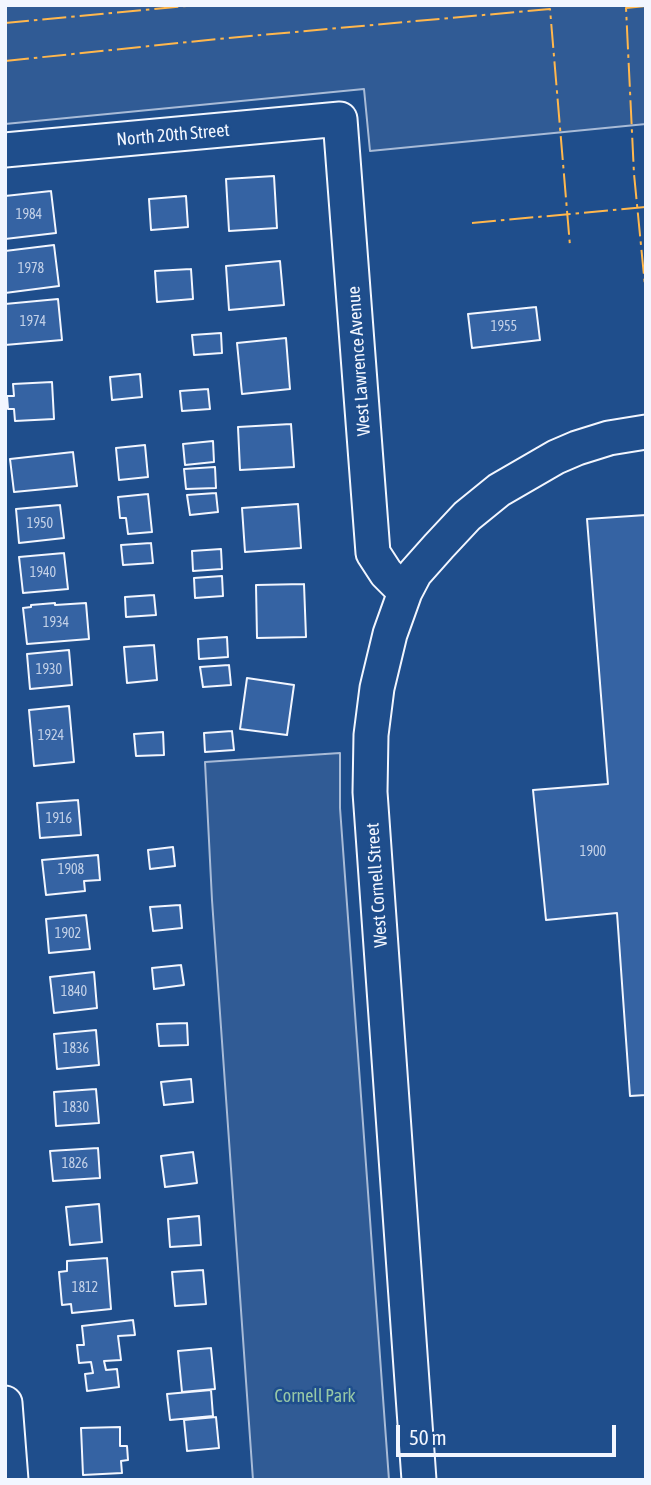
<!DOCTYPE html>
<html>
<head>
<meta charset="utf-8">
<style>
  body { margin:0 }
  #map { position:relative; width:651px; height:1485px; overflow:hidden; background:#1f4e8c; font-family:"Asap Condensed",sans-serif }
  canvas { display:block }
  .frame { position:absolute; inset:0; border:7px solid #f2f6ff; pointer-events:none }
  .scale { position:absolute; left:396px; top:1425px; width:220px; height:32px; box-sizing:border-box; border:4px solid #f2f6ff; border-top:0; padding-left:9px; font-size:21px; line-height:24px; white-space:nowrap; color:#f2f6ff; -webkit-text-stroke:5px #1f4e8c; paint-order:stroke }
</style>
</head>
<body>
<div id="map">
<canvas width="651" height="1485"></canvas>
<div class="frame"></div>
<div class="scale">50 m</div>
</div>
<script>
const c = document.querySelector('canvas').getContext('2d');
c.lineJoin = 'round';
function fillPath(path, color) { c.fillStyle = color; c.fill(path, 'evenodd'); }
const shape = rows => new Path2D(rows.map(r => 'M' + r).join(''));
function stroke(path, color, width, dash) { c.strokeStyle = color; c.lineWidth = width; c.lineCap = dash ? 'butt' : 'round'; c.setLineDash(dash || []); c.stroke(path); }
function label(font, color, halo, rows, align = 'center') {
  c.font = font + ' "Asap Condensed",sans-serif'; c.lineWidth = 5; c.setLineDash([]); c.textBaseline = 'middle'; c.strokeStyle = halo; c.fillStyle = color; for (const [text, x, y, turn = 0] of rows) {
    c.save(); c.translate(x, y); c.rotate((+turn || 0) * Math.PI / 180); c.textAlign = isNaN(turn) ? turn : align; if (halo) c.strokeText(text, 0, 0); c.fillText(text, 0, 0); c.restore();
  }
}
const green = shape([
  [5,5,646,5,646,124,370,151,364,89,5,124,5,5],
  [340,753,340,808,389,1480,253,1480,212,900,205,762,340,753]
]);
fillPath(green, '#305b95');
stroke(green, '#a8bbd7', 2);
const building = shape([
  [274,176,277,228,229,231,226,179,274,176],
  [51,191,56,233,5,239,5,196,51,191],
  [186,196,188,227,151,230,149,199,186,196],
  [54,245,59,286,5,293,5,251,54,245],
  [280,261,284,305,229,310,226,266,280,261],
  [191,269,193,299,157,302,155,271,191,269],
  [58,299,62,340,5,345,5,304,58,299],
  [536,307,540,340,472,348,468,314,536,307],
  [221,333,222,353,194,355,192,335,221,333],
  [286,338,290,389,242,394,237,343,286,338],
  [140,374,142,397,112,400,110,377,140,374],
  [52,382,54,419,15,421,14,409,8,409,7,396,14,396,13,384,52,382],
  [208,389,210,409,182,411,180,391,208,389],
  [291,424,294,467,240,470,238,427,291,424],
  [213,441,214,462,185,465,183,444,213,441],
  [145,445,148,477,119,480,116,448,145,445],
  [73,452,77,486,14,492,10,459,73,452],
  [215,467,216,488,186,489,184,469,215,467],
  [216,493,218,512,190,515,187,495,216,493],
  [148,494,152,532,128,534,126,518,120,518,118,497,148,494],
  [298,504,301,548,245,552,242,508,298,504],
  [60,505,64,538,19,543,16,509,60,505],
  [646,515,646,1095,630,1096,617,913,546,920,533,790,608,784,587,519,646,515],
  [151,543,153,563,123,565,121,545,151,543],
  [221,549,222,569,193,571,192,551,221,549],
  [64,553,68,589,23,593,19,557,64,553],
  [222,576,223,596,195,598,194,578,222,576],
  [304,584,306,637,257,638,256,585,304,584],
  [154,595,156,615,126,617,125,597,154,595],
  [55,603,55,605,86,603,89,639,27,644,23,608,31,607,31,605,55,603],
  [227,637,228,657,199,659,198,639,227,637],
  [154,645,157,680,127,683,124,647,154,645],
  [69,650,72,685,30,689,27,654,69,650],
  [229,665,231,685,203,687,200,667,229,665],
  [247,678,294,685,287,735,240,729,247,678],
  [69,706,74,762,34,766,29,710,69,706],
  [232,731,234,750,205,752,204,733,232,731],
  [163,732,164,755,136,756,134,734,163,732],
  [78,800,81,835,40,838,37,803,78,800],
  [173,847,175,866,150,869,148,850,173,847],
  [98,855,100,880,84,881,85,891,46,895,42,860,98,855],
  [180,905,182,928,153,931,150,907,180,905],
  [86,915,90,949,49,953,46,919,86,915],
  [181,965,184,985,154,989,152,968,181,965],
  [94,972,97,1008,54,1013,50,977,94,972],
  [187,1023,188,1045,159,1046,157,1024,187,1023],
  [96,1030,99,1065,57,1069,54,1034,96,1030],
  [191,1079,193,1102,164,1105,161,1082,191,1079],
  [96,1089,99,1123,56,1126,54,1092,96,1089],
  [98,1148,100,1178,53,1181,50,1151,98,1148],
  [193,1152,197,1183,165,1187,161,1156,193,1152],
  [99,1204,102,1242,70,1245,66,1207,99,1204],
  [199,1216,201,1245,170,1247,168,1219,199,1216],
  [107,1258,111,1309,72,1313,71,1304,62,1305,59,1272,67,1271,67,1261,107,1258],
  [203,1270,206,1304,175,1306,172,1272,203,1270],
  [133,1320,135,1335,118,1336,121,1360,104,1361,106,1370,117,1369,119,1387,87,1391,85,1374,93,1373,91,1362,79,1363,77,1345,84,1345,82,1326,133,1320],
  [211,1348,215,1389,182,1392,178,1351,211,1348],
  [211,1390,213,1416,170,1420,167,1394,211,1390],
  [216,1417,219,1448,187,1451,184,1420,216,1417],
  [120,1427,120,1446,127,1446,128,1460,121,1461,122,1473,83,1475,81,1428,120,1427]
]);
fillPath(building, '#3563a3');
stroke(building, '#f2f6ff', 2);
const minor = shape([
  [5,150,340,119,373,553,386,573,405,592],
  [5,1403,11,1480],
  [419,1480,370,792,371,735,377,688,390,634,405,592,415,573,439,546,467,516,499,490,556,457,577,448,609,438,646,432]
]);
stroke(minor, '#f2f6ff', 37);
stroke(minor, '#1f4e8c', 33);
stroke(shape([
  [646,6,626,8,634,174,646,296],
  [5,23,197,5],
  [5,61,217,39,550,9,570,246],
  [472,223,646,207]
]), '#ffb74d', 2, [24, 5, 3.5, 5]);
label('14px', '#c3d1e8', null, [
  ["1984",29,215],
  ["1978",31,269],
  ["1974",33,322],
  ["1955",504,327],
  ["1950",40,524],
  ["1940",43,573],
  ["1934",56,623],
  ["1930",49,670],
  ["1924",51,736],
  ["1916",59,819],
  ["1900",593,852],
  ["1908",71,870],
  ["1902",68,934],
  ["1840",74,992],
  ["1836",76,1049],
  ["1830",76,1108],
  ["1826",75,1164],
  ["1812",85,1288]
]);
label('18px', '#f2f6ff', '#1f4e8c', [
  ["North 20th Street",173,135,-5],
  ["West Lawrence Avenue",359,361,-94],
  ["West Cornell Street",377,885,-94]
]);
label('18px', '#97c8a6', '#1f4e8c', [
  ["Cornell Park",315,1396]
]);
</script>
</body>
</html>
